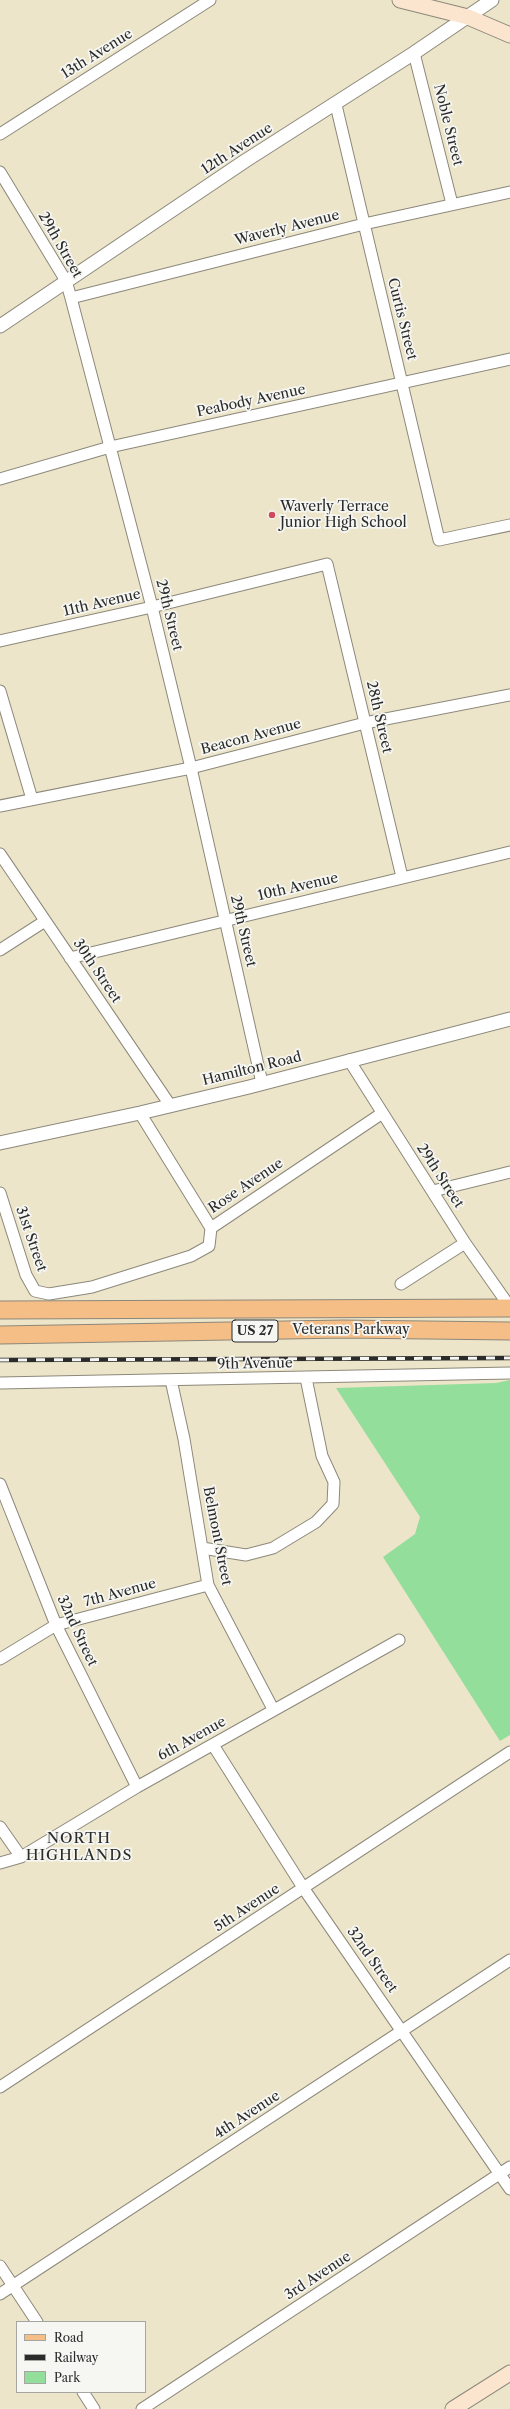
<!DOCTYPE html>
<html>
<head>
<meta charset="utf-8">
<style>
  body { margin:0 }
  #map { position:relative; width:510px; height:2409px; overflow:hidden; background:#ede5ca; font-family:"Libre Caslon Text",serif }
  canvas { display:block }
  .legend { position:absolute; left:16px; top:2321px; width:130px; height:72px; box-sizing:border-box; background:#f6f6f2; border:1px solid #a5a5a2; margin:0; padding:5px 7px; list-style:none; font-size:12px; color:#2b2b2b }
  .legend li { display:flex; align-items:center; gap:8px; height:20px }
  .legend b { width:20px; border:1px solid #a5a5a2 }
</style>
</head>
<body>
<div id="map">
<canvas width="510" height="2409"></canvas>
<ul class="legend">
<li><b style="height:5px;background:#f6be87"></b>Road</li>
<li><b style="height:5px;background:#2b2b2b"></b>Railway</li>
<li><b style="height:11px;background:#93de9b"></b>Park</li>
</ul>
</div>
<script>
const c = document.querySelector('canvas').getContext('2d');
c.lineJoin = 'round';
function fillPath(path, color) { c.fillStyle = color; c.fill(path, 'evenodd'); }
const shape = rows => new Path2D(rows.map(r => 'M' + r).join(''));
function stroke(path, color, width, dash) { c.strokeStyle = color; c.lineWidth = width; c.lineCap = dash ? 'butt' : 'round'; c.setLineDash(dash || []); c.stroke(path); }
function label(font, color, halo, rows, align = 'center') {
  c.font = font + ' "Libre Caslon Text",serif'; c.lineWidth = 3.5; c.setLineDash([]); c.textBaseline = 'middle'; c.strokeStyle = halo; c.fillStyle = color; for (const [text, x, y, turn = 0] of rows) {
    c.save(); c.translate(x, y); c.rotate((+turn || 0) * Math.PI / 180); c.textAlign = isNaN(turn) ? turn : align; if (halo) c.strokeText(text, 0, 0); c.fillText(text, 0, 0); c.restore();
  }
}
fillPath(shape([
  [510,1380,510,1735,500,1741,383,1557,415,1534,420,1517,336,1388,496,1383]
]), '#93de9b');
const minor = shape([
  [414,53,452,204],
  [336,105,439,540,510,525],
  [0,134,210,0],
  [0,172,66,281,71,298,152,607,191,768,262,1083],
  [71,298,364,224,510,192],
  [0,479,110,447,510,359],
  [0,641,152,607,327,564,402,877],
  [0,691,32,799],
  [0,806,191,768,365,723,510,695],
  [0,854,170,1105],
  [0,950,45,921],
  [70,958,510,852],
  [349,1060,465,1243,510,1307],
  [140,1113,211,1228],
  [433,1191,510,1172],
  [0,1193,26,1275,35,1291,49,1294,92,1287,191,1256,209,1246,211,1228,381,1114],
  [401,1284,465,1243],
  [171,1380,184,1439,208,1585,273,1709],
  [0,1383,510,1373],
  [0,1484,56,1625,137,1787],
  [202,1548,246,1555,273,1548,316,1522,333,1504,334,1482,322,1456,306,1378],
  [0,1659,56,1625,208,1585],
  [213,1745,304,1889,510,2189],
  [0,1827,21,1857],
  [0,1863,21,1857,137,1787,399,1640],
  [0,2087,510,1752],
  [0,2266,37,2322],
  [0,2294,510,1960],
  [83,2392,94,2409],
  [142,2409,510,2167]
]);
const tertiary = shape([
  [0,326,245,161,414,53,492,0],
  [0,1143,140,1113,249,1087,510,1019]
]);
const secondary = shape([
  [400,0,468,17,510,35],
  [453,2409,510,2373]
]);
const primary = shape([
  [0,1310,510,1308],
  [0,1335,343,1329,510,1331]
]);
stroke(minor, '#8c887a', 13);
stroke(tertiary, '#8c887a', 15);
stroke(secondary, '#8c887a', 17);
stroke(primary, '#8c887a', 19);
stroke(minor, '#fff', 11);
stroke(tertiary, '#fff', 13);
stroke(secondary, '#fbe5cf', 15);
stroke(primary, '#f6be87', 17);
const rail = shape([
  [0,1360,510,1358]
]);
stroke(rail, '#2b2b2b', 4.5);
stroke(rail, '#f6f6f2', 3, [9]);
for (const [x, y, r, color] of [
  [272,515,4,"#d1495b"]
]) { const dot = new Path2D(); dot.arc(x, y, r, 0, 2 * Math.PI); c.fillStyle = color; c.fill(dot); stroke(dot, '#f6f6f2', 1.5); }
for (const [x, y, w] of [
  [255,1331,46]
]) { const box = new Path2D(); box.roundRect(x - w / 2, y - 11, w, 22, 3); c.fillStyle = '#f6f6f2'; c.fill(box); stroke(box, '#2b2b2b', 1); }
label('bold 13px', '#2b2b2b', null, [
  ["US 27",255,1331]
]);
label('14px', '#2b2b2b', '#f6f6f2', [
  ["13th Avenue",97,54,-32],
  ["Noble Street",448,125,76],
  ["12th Avenue",237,149,-33],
  ["Waverly Avenue",287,228,-14],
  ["29th Street",60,245,60],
  ["Curtis Street",402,319,76],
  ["Peabody Avenue",251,401,-12],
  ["11th Avenue",102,603,-13],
  ["29th Street",169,615,76],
  ["28th Street",379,717,77],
  ["Beacon Avenue",251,737,-15],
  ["10th Avenue",298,887,-13],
  ["29th Street",243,931,77],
  ["30th Street",97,971,56],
  ["Hamilton Road",252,1069,-14],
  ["29th Street",440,1176,57],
  ["Rose Avenue",246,1186,-34],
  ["31st Street",31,1239,71],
  ["Veterans Parkway",351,1330],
  ["9th Avenue",255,1364,-1],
  ["Belmont Street",217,1536,79],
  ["7th Avenue",120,1593,-15],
  ["32nd Street",77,1631,65],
  ["6th Avenue",192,1739,-29],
  ["5th Avenue",247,1908,-33],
  ["32nd Street",372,1960,55],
  ["4th Avenue",247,2115,-33],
  ["3rd Avenue",318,2276,-33]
]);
label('14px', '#2b2b2b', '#f6f6f2', [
  ["Waverly Terrace",280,507],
  ["Junior High School",280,523]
], 'left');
c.letterSpacing = '1px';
label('15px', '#2b2b2b', '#f6f6f2', [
  ["NORTH",79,1839],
  ["HIGHLANDS",79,1856]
]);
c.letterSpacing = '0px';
</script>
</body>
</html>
